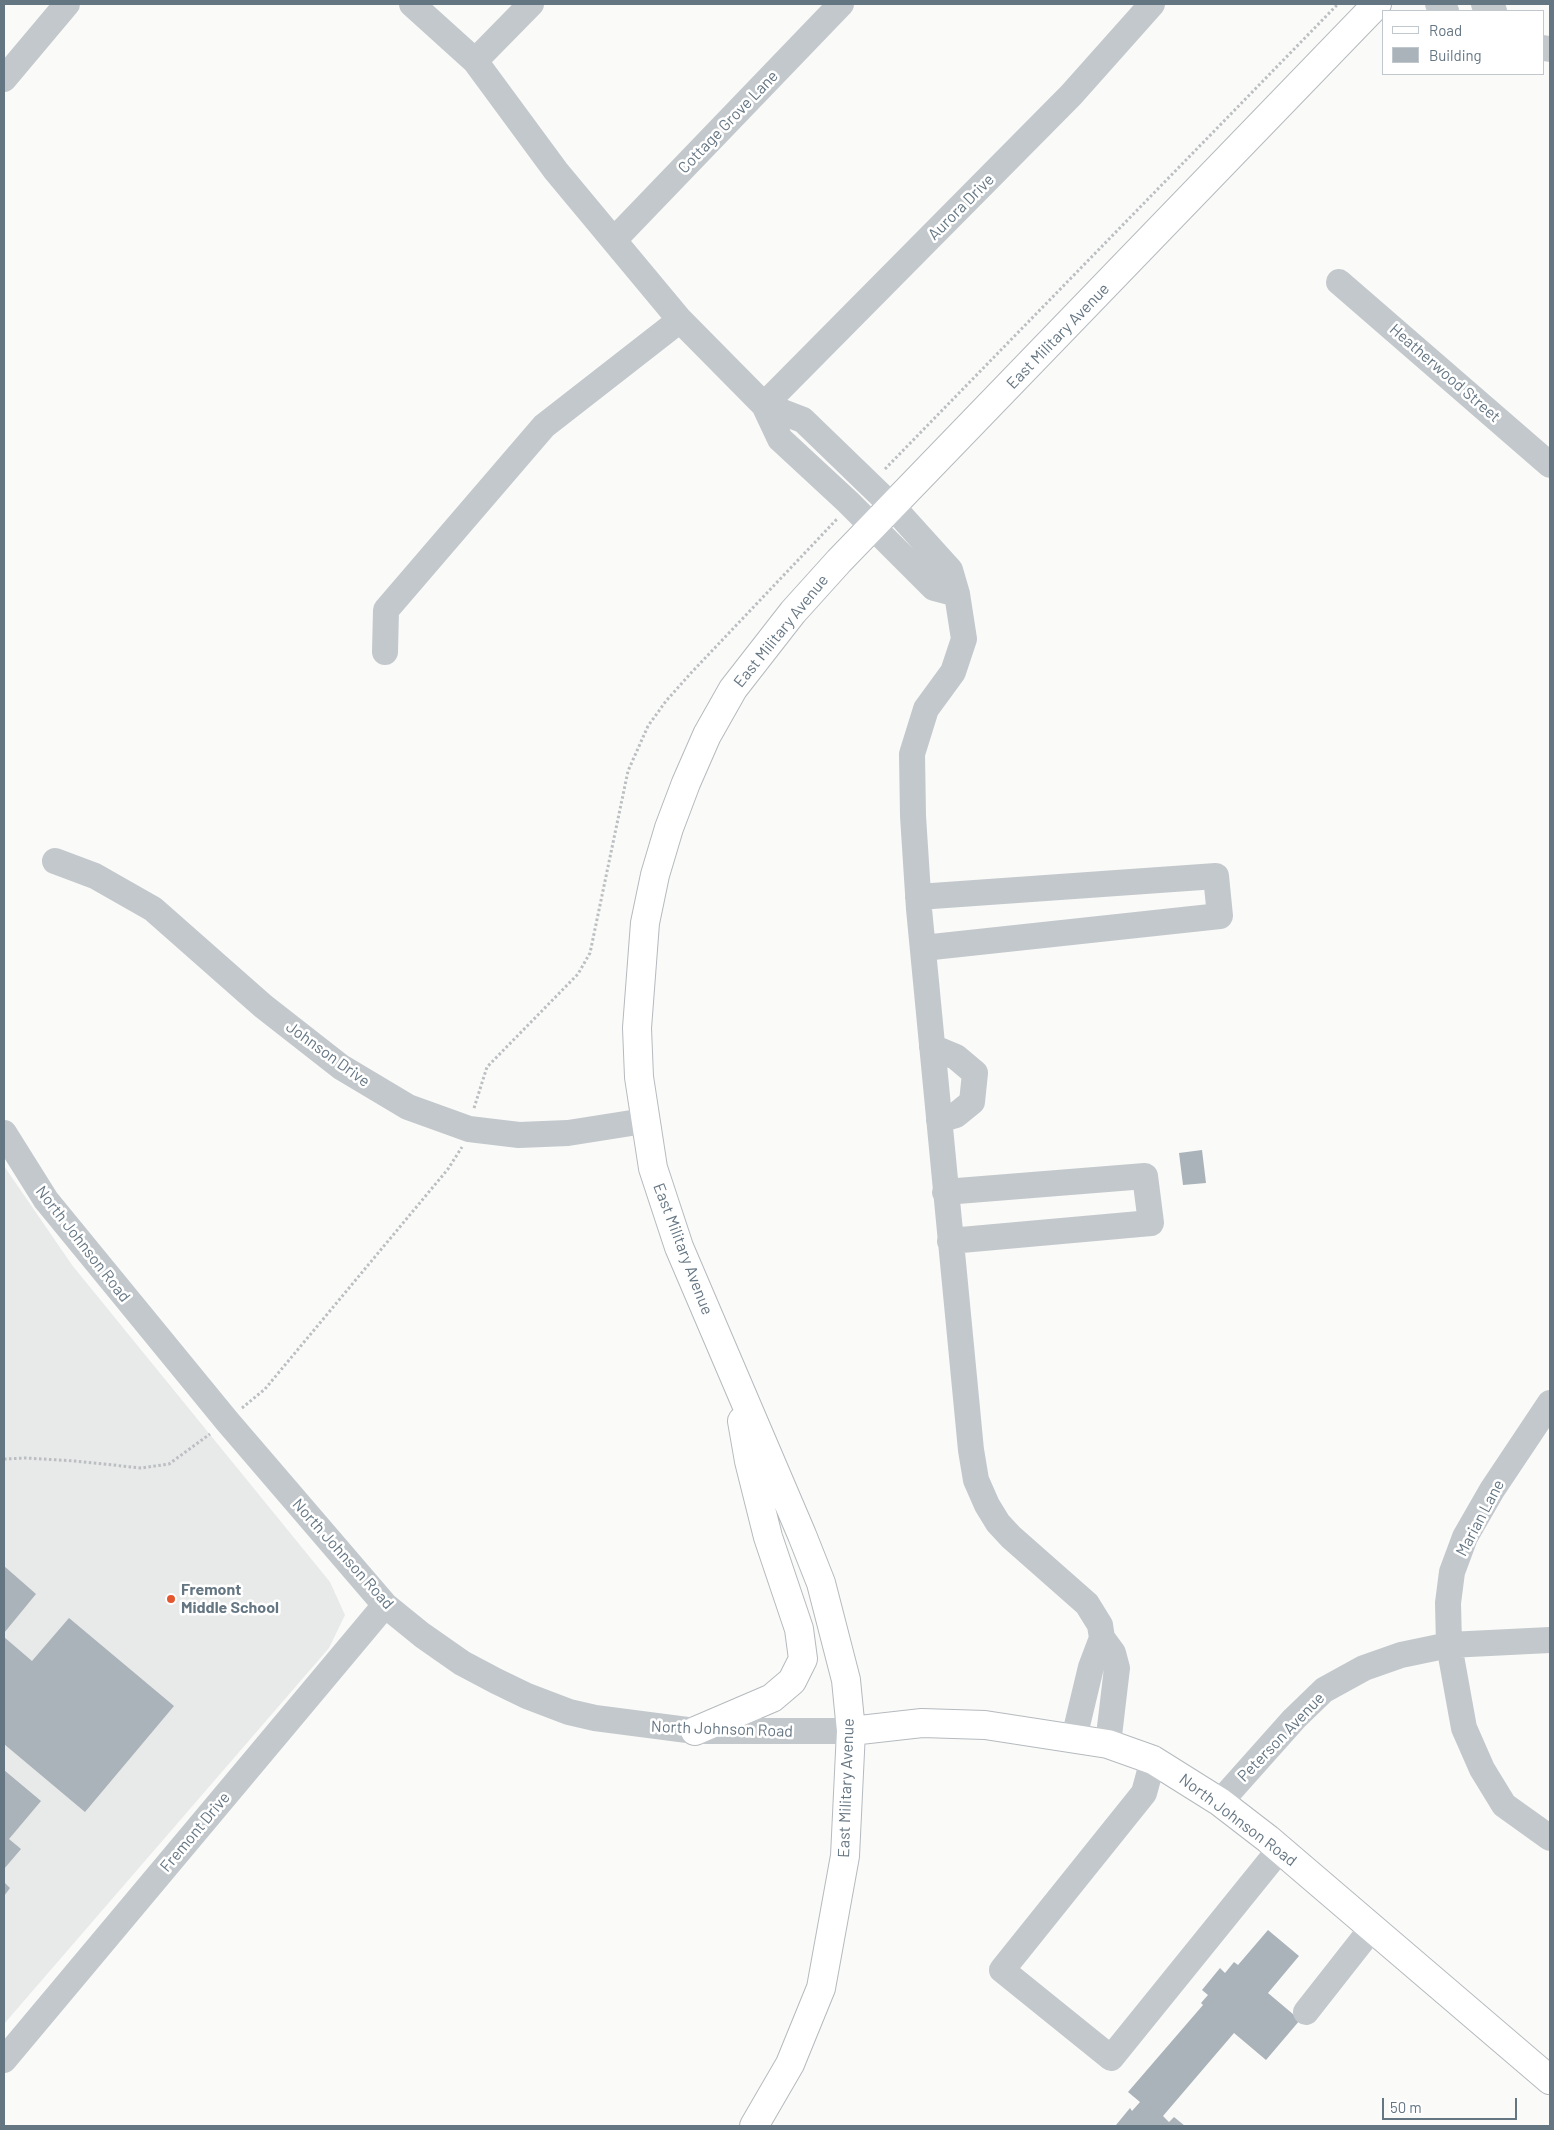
<!DOCTYPE html>
<html>
<head>
<meta charset="utf-8">
<style>
  body { margin:0 }
  #map { position:relative; width:1554px; height:2130px; overflow:hidden; background:#fafaf8; font-family:Barlow,sans-serif }
  canvas { display:block }
  .frame { position:absolute; inset:0; border:5px solid #657683; pointer-events:none }
  .legend { position:absolute; left:1382px; top:10px; width:162px; height:65px; box-sizing:border-box; background:#fff; border:1px solid #c1c8cd; margin:0; padding:6px 9px; list-style:none; font-size:15px; color:#657683 }
  .legend li { display:flex; align-items:center; gap:10px; height:25px }
  .legend b { width:25px; border:1px solid #c1c8cd }
  .scale { position:absolute; left:1382px; top:2098px; width:135px; height:22px; box-sizing:border-box; border:2px solid #657683; border-top:0; padding-left:6px; font-size:15px; line-height:18px; white-space:nowrap; color:#657683; -webkit-text-stroke:4px #fff; paint-order:stroke }
</style>
</head>
<body>
<div id="map">
<canvas width="1554" height="2130"></canvas>
<div class="frame"></div>
<ul class="legend">
<li><b style="height:6px;background:#fff"></b>Road</li>
<li><b style="height:14px;background:#aab3b9"></b>Building</li>
</ul>
<div class="scale">50 m</div>
</div>
<script>
const c = document.querySelector('canvas').getContext('2d');
c.lineJoin = 'round';
function fillPath(path, color) { c.fillStyle = color; c.fill(path, 'evenodd'); }
const shape = rows => new Path2D(rows.map(r => 'M' + r).join(''));
function stroke(path, color, width, dash) { c.strokeStyle = color; c.lineWidth = width; c.lineCap = dash ? 'butt' : 'round'; c.setLineDash(dash || []); c.stroke(path); }
function label(font, color, halo, rows, align = 'center') {
  c.font = font + ' Barlow,sans-serif'; c.lineWidth = 5; c.setLineDash([]); c.textBaseline = 'middle'; c.strokeStyle = halo; c.fillStyle = color; for (const [text, x, y, turn = 0] of rows) {
    c.save(); c.translate(x, y); c.rotate((+turn || 0) * Math.PI / 180); c.textAlign = isNaN(turn) ? turn : align; if (halo) c.strokeText(text, 0, 0); c.fillText(text, 0, 0); c.restore();
  }
}
fillPath(shape([
  [4,1166,72,1265,330,1582,345,1615,329,1648,4,2024]
]), '#e8e9e9');
fillPath(shape([
  [1202,1150,1206,1183,1183,1185,1179,1153],
  [4,1566,36,1594,4,1633],
  [69,1618,174,1706,85,1812,4,1744,4,1637,32,1661],
  [4,1770,41,1801,9,1839,21,1849,4,1869],
  [4,1882,10,1888,4,1896],
  [1268,1930,1299,1956,1268,1993,1300,2020,1266,2060,1234,2033,1163,2116,1169,2122,1174,2117,1185,2126,1118,2126,1116,2125,1130,2108,1132,2111,1140,2102,1128,2092,1203,2005,1201,2003,1208,1995,1202,1990,1220,1968,1225,1973,1234,1962,1238,1965]
]), '#aab3b9');
const major = shape([
  [695,1731,772,1698,792,1681,803,1659,799,1629,768,1537,749,1461,742,1421],
  [851,1731,922,1723,985,1725,1108,1744,1153,1760,1220,1802,1268,1839,1550,2080],
  [754,2126,790,2064,821,1988,845,1856,851,1731,846,1680,821,1583,802,1535,679,1247,653,1168,639,1077,637,1028,645,923,655,875,669,828,686,783,707,735,733,689,793,612,839,561,1377,4]
]);
stroke(major, '#b5babe', 30);
stroke(shape([
  [885,469,1338,4],
  [474,1108,487,1067,578,974,590,953,628,771,648,726,666,701,691,673,837,519],
  [242,1408,265,1389,448,1169,462,1147],
  [4,1459,26,1458,75,1461,141,1468,169,1464,210,1434]
]), '#bbbfc2', 3, [2.5, 2.5]);
stroke(shape([
  [412,4,475,61,556,171,680,320,764,405,780,439,848,502,934,588,957,594],
  [1438,4,1446,11],
  [1484,4,1494,11],
  [1543,48,1550,49],
  [475,61,531,4],
  [4,79,67,4],
  [614,240,841,4],
  [1339,282,1550,465],
  [764,405,803,420,893,507,950,570,957,594,964,639,953,672,926,709,912,754,913,816,919,909,971,1450,976,1480,987,1505,998,1523,1011,1537,1087,1604,1100,1625,1102,1638,1113,1653,1117,1668,1108,1744],
  [764,405,1071,95,1152,4],
  [385,652,386,610,544,426,680,320],
  [55,861,95,876,153,909,263,1006,341,1067,408,1107,469,1129,519,1135,568,1133,644,1121],
  [918,897,1216,876,1220,916,923,948],
  [932,1047,956,1057,975,1073,972,1102,956,1115,939,1120],
  [4,1133,46,1200,227,1421,385,1605,422,1635,462,1663,496,1681,527,1696,569,1712,595,1718,695,1731,851,1731],
  [945,1192,1145,1176,1151,1223,950,1241],
  [1550,1403,1492,1490,1465,1537,1452,1572,1448,1603,1449,1645,1464,1728,1482,1769,1504,1805,1550,1838],
  [1074,1738,1091,1667,1102,1638],
  [1153,1760,1144,1793,1002,1970,1111,2058,1280,1849],
  [1220,1802,1294,1719,1324,1690,1364,1668,1401,1655,1449,1645,1550,1640],
  [1306,2012,1372,1928],
  [4,2060,385,1605]
]), '#c3c8cc', 26);
stroke(major, '#fff', 28);
for (const [x, y, r, color] of [
  [171,1599,5,"#e4572e"]
]) { const dot = new Path2D(); dot.arc(x, y, r, 0, 2 * Math.PI); c.fillStyle = color; c.fill(dot); stroke(dot, '#fff', 2); }
label('16px', '#657683', '#fff', [
  ["Cottage Grove Lane",728,122,-46],
  ["Aurora Drive",961,207,-45],
  ["East Military Avenue",1058,336,-46],
  ["Heatherwood Street",1445,373,41],
  ["East Military Avenue",781,631,-51],
  ["Johnson Drive",328,1054,36],
  ["North Johnson Road",83,1244,52],
  ["East Military Avenue",683,1249,69],
  ["Marian Lane",1480,1518,-62],
  ["North Johnson Road",343,1554,48],
  ["North Johnson Road",722,1729,2],
  ["Peterson Avenue",1281,1737,-46],
  ["East Military Avenue",846,1788,-88],
  ["North Johnson Road",1238,1820,37],
  ["Fremont Drive",195,1832,-50]
]);
label('bold 16px', '#657683', '#fff', [
  ["Fremont",181,1590],
  ["Middle School",181,1608]
], 'left');
</script>
</body>
</html>
